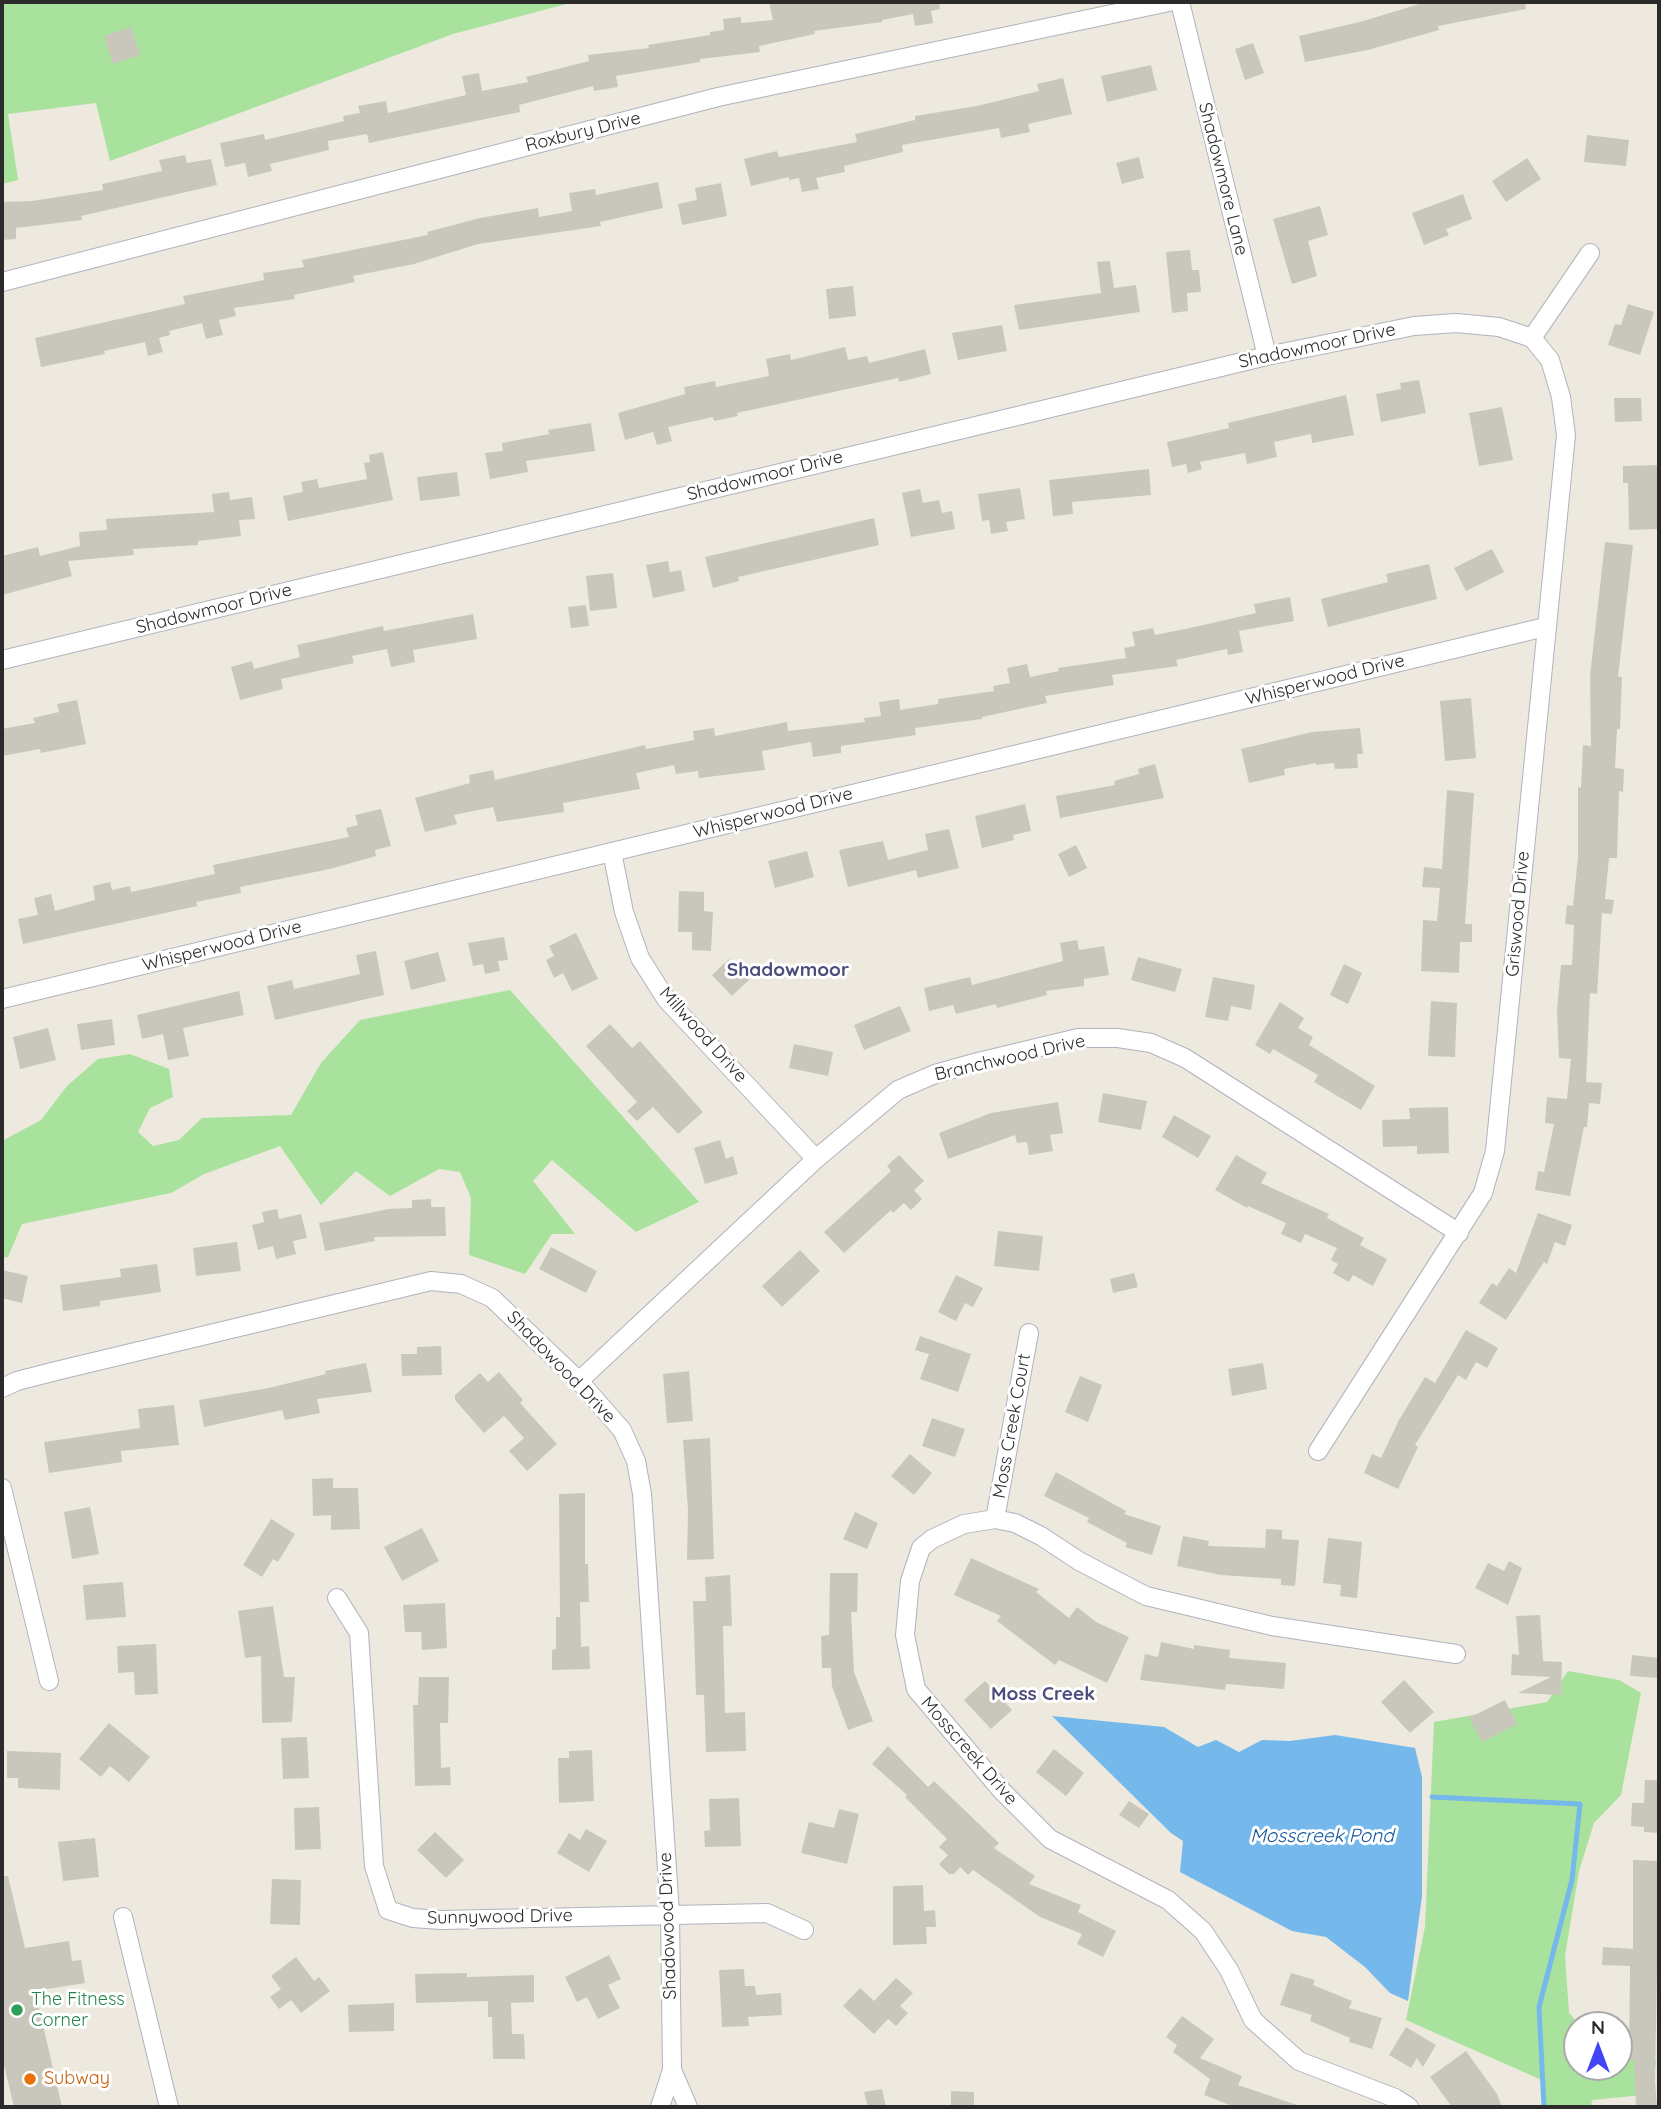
<!DOCTYPE html>
<html>
<head>
<meta charset="utf-8">
<style>
  body { margin:0 }
  #map { position:relative; width:1661px; height:2109px; overflow:hidden; background:#ede9de; font-family:Quicksand,sans-serif }
  canvas { display:block }
  .frame { position:absolute; inset:0; border:4px solid #2b2b2b; pointer-events:none }
  .north { position:absolute; left:1563px; top:2011px; width:70px; height:70px; box-sizing:border-box; background:#fff; border:2px solid #aaa; border-radius:50%; rotate:0deg; font-size:19px; font-weight:700; line-height:28px; text-align:center; color:#2b2b2b }
  .north::after { content:''; display:block; margin:auto; width:24px; height:32px; background:#4245f6; clip-path:polygon(50% 0,100% 100%,50% 72%,0 100%) }
</style>
</head>
<body>
<div id="map">
<canvas width="1661" height="2109"></canvas>
<div class="frame"></div>
<div class="north">N</div>
</div>
<script>
const c = document.querySelector('canvas').getContext('2d');
c.lineJoin = 'round';
function fillPath(path, color) { c.fillStyle = color; c.fill(path, 'evenodd'); }
const shape = rows => new Path2D(rows.map(r => 'M' + r).join(''));
function stroke(path, color, width, dash) { c.strokeStyle = color; c.lineWidth = width; c.lineCap = dash ? 'butt' : 'round'; c.setLineDash(dash || []); c.stroke(path); }
function label(font, color, halo, rows, align = 'center') {
  c.font = font + ' Quicksand,sans-serif'; c.lineWidth = 6; c.setLineDash([]); c.textBaseline = 'middle'; c.strokeStyle = halo; c.fillStyle = color; for (const [text, x, y, turn = 0] of rows) {
    c.save(); c.translate(x, y); c.rotate((+turn || 0) * Math.PI / 180); c.textAlign = isNaN(turn) ? turn : align; if (halo) c.strokeText(text, 0, 0); c.fillText(text, 0, 0); c.restore();
  }
}
fillPath(shape([
  [2,2,574,2,453,34,110,161,96,103,8,114,18,180,2,184],
  [510,990,699,1202,636,1232,552,1160,533,1181,575,1234,552,1234,525,1274,469,1255,471,1198,460,1172,439,1169,390,1196,356,1171,321,1205,280,1146,204,1174,171,1193,22,1224,8,1257,2,1258,2,1141,41,1120,67,1086,98,1059,130,1054,169,1069,173,1097,150,1108,138,1132,153,1146,179,1140,202,1118,291,1115,321,1063,360,1020],
  [1568,1671,1619,1680,1641,1693,1621,1795,1594,1823,1579,1871,1565,1956,1569,2013,1580,2025,1577,2025,1577,2067,1619,2067,1619,2052,1656,2060,1653,2094,1592,2100,1591,2107,1544,2107,1544,2081,1406,2020,1425,1927,1434,1722,1547,1702]
]), '#a8e29c');
fillPath(shape([
  [1052,1716,1164,1727,1198,1747,1216,1740,1239,1752,1262,1740,1290,1741,1335,1735,1415,1748,1422,1777,1422,1896,1408,2001,1390,1993,1365,1967,1326,1937,1292,1931,1180,1872,1183,1841,1171,1833]
]), '#74b8ec');
stroke(shape([
  [1432,1797,1580,1804,1572,1880,1539,2007,1544,2107]
]), '#74b8ec', 5);
fillPath(shape([
  [769,2,939,2,940,9,931,11,933,23,915,26,913,14,882,20,882,22,814,31,815,34,759,46,760,52,700,59,700,62,616,76,618,87,594,91,593,86,519,105,520,112,369,143,367,134,328,141,329,150,270,164,272,171,248,177,245,163,225,167,220,143,264,134,265,140,344,121,343,116,360,113,358,106,386,101,388,113,466,95,462,76,479,73,482,91,528,82,526,77,589,61,588,55,649,48,648,45,710,35,710,32,724,30,723,19,741,17,741,23,773,20],
  [1426,2,1525,2,1526,9,1438,26,1439,30,1368,50,1305,62,1299,36,1360,22],
  [131,27,140,55,113,64,104,36],
  [1253,43,1264,73,1245,80,1235,49],
  [1151,65,1157,90,1107,102,1101,76],
  [1063,78,1072,114,1028,124,1030,132,1001,138,999,128,902,145,903,152,844,166,845,172,816,178,819,189,802,192,799,178,789,180,789,177,751,186,744,159,777,151,779,157,857,142,855,134,915,120,915,116,977,106,1039,91,1037,84],
  [1587,135,1629,140,1626,166,1584,162],
  [185,155,187,163,211,159,217,185,81,216,82,220,16,228,16,239,2,240,2,202,32,201,103,190,102,184,162,171,159,160],
  [1139,157,1144,178,1122,184,1116,163],
  [1527,158,1541,179,1506,202,1492,181],
  [658,182,663,208,600,222,601,226,478,244,414,264,353,276,355,282,294,295,295,299,234,308,236,316,219,320,223,335,206,339,202,323,169,331,170,335,159,338,163,352,148,356,145,342,104,351,105,354,41,367,35,338,185,304,183,296,264,280,263,273,304,267,302,260,428,235,427,232,480,218,538,208,539,217,572,211,569,193,595,189,596,195],
  [721,183,727,216,682,225,678,204,697,200,695,188],
  [1463,194,1472,219,1446,229,1449,235,1424,245,1412,213],
  [1320,206,1328,235,1308,241,1317,276,1292,284,1273,219],
  [1190,250,1192,270,1199,270,1201,292,1187,293,1188,311,1172,313,1166,252],
  [1110,261,1114,288,1136,285,1140,312,1019,330,1014,305,1101,293,1097,262],
  [853,286,856,316,829,319,826,289],
  [1628,304,1654,312,1640,355,1608,345,1615,324,1621,325],
  [1002,325,1007,351,958,360,952,333],
  [845,347,848,360,867,356,869,363,925,349,931,374,899,382,898,378,737,413,738,416,714,421,713,417,668,427,672,441,657,445,653,432,625,440,618,413,685,394,684,387,715,381,716,387,769,376,766,359,790,354,791,360],
  [1419,380,1426,413,1381,422,1376,394,1401,389,1400,383],
  [1346,395,1354,435,1312,443,1311,434,1274,442,1277,457,1247,464,1245,453,1200,462,1202,469,1188,473,1186,464,1172,467,1167,442,1229,428,1228,423],
  [1614,398,1641,398,1642,421,1615,422],
  [1502,407,1513,460,1479,466,1469,413],
  [591,423,595,451,526,461,528,472,490,479,485,453,503,451,502,443,549,434,548,430],
  [383,452,393,500,288,521,283,496,303,492,301,482,317,479,319,488,367,479,364,463,370,462,369,455],
  [1659,465,1659,529,1629,530,1628,483,1623,483,1623,466],
  [1149,469,1151,495,1072,502,1073,514,1053,516,1049,480],
  [457,472,460,496,420,501,417,477],
  [1020,488,1025,519,1006,522,1008,531,991,534,989,520,982,521,978,494],
  [920,489,923,503,939,500,942,513,952,511,955,529,911,537,902,493],
  [229,492,230,500,252,497,255,519,239,520,241,536,198,541,198,545,133,549,134,555,68,561,72,576,2,595,2,556,38,547,40,556,80,546,79,532,107,530,106,519,214,512,212,494],
  [874,518,879,545,738,577,739,581,713,588,705,557],
  [1605,542,1633,545,1618,677,1622,677,1620,729,1617,729,1615,768,1624,769,1623,792,1619,791,1617,858,1609,858,1605,899,1614,900,1612,914,1602,913,1597,994,1590,993,1586,1082,1602,1083,1600,1104,1589,1103,1587,1127,1584,1127,1570,1196,1535,1190,1538,1171,1544,1172,1554,1124,1545,1123,1547,1097,1567,1099,1571,1059,1559,1058,1557,1011,1561,965,1572,965,1574,925,1565,924,1567,905,1573,906,1578,857,1578,787,1581,788,1583,745,1591,746,1590,676],
  [1492,549,1504,572,1466,591,1454,568],
  [668,561,670,572,681,570,685,591,653,598,646,565],
  [1429,564,1437,599,1328,627,1321,599,1388,582,1386,574],
  [613,573,617,608,590,611,586,576],
  [1290,597,1294,621,1239,631,1243,652,1228,655,1227,649,1176,660,1178,666,1112,675,1114,685,1045,696,1047,703,982,717,982,719,915,728,916,735,841,746,841,753,813,757,811,742,762,751,765,770,699,778,698,771,676,774,674,765,636,773,640,789,563,803,564,812,497,822,493,807,454,815,457,824,425,832,415,798,470,783,469,775,493,770,495,780,645,745,646,749,694,740,693,731,714,728,715,736,787,722,788,731,865,722,864,718,881,716,879,702,899,699,900,710,938,704,938,699,994,691,993,686,1010,683,1007,668,1027,664,1030,677,1059,671,1058,668,1126,658,1124,648,1135,646,1132,632,1153,628,1155,635,1190,628,1256,613,1254,604],
  [586,605,589,626,571,628,568,607],
  [473,614,477,639,413,650,415,662,391,667,387,649,352,656,354,663,281,679,283,689,240,700,231,667,252,661,254,669,300,657,297,645,383,626,384,631],
  [1471,698,1476,758,1445,761,1440,701],
  [77,700,86,744,41,753,40,749,2,756,2,729,35,723,33,718,59,712,57,704],
  [1360,728,1363,754,1357,754,1358,768,1335,769,1334,763,1316,765,1316,763,1284,769,1285,775,1249,783,1241,749,1312,732],
  [1155,764,1164,798,1060,818,1056,796,1115,785,1114,781,1139,774,1138,769],
  [1447,790,1474,793,1465,924,1472,924,1472,942,1460,942,1459,973,1421,971,1423,920,1437,921,1440,888,1422,887,1424,867,1442,869],
  [1025,804,1031,831,1013,835,1014,840,982,848,975,816],
  [381,809,391,846,375,850,376,856,330,869,240,887,241,893,196,902,197,906,23,944,18,919,38,915,34,898,51,894,55,911,95,900,93,886,110,882,112,890,130,886,131,892,215,874,213,865,349,837,346,828,358,825,355,815],
  [949,829,959,868,918,878,916,870,848,887,839,850,883,841,888,860,928,850,925,834],
  [1076,845,1087,868,1069,877,1058,854],
  [807,851,814,877,775,888,768,861],
  [679,891,704,892,704,911,713,912,711,951,692,950,692,932,678,932],
  [576,933,598,979,572,991,563,973,554,978,546,960,554,956,549,946],
  [504,937,508,960,498,961,500,971,485,974,483,964,473,966,468,943],
  [1077,940,1079,950,1104,946,1109,975,1084,979,1084,986,1046,991,1047,995,997,1008,996,1004,956,1014,953,1005,929,1011,924,988,970,977,972,985,1063,961,1060,943],
  [376,951,384,995,275,1020,267,986,292,980,294,989,360,974,356,955],
  [438,952,446,981,411,990,404,961],
  [1138,957,1182,969,1175,992,1131,980],
  [729,959,749,980,732,996,712,975],
  [1344,964,1362,973,1348,1004,1330,995],
  [1213,977,1255,985,1251,1010,1231,1006,1228,1021,1205,1017],
  [239,991,244,1015,183,1028,189,1056,168,1060,163,1034,142,1039,137,1015],
  [1431,1001,1457,1003,1455,1057,1428,1056],
  [1280,1002,1304,1018,1298,1028,1313,1037,1309,1045,1375,1086,1361,1110,1314,1082,1318,1075,1273,1049,1270,1054,1255,1045],
  [900,1006,911,1031,864,1050,854,1025],
  [112,1019,115,1045,81,1050,77,1024],
  [610,1024,632,1048,640,1041,703,1112,678,1134,653,1107,637,1121,627,1111,637,1102,586,1046],
  [48,1028,56,1060,20,1069,13,1037],
  [794,1044,833,1052,828,1076,789,1068],
  [1103,1093,1147,1101,1141,1130,1098,1122],
  [1058,1102,1063,1133,1050,1135,1053,1151,1029,1155,1027,1142,1017,1143,1015,1135,948,1159,939,1133,991,1113],
  [1448,1107,1449,1153,1417,1154,1417,1146,1383,1147,1382,1120,1410,1119,1409,1108],
  [1174,1115,1211,1136,1198,1158,1162,1137],
  [720,1140,726,1159,733,1156,738,1174,705,1184,694,1148],
  [899,1155,924,1181,914,1190,922,1199,911,1210,904,1203,893,1213,891,1210,844,1253,824,1232,891,1171,887,1166],
  [1236,1155,1267,1173,1261,1183,1329,1214,1327,1218,1364,1238,1360,1245,1387,1259,1373,1286,1353,1275,1349,1282,1333,1273,1338,1264,1331,1260,1337,1248,1305,1234,1301,1243,1281,1234,1286,1223,1248,1206,1247,1208,1215,1190],
  [431,1199,431,1207,445,1207,446,1236,374,1237,375,1241,325,1251,319,1223,389,1209,412,1208,412,1200],
  [277,1209,279,1219,301,1214,307,1238,293,1241,296,1254,276,1259,273,1246,258,1250,252,1225,264,1222,262,1212],
  [1538,1213,1572,1225,1565,1246,1555,1242,1547,1264,1544,1262,1506,1320,1479,1303,1492,1283,1497,1286,1509,1268,1516,1273],
  [998,1231,1043,1236,1039,1271,994,1266],
  [237,1242,241,1271,196,1276,193,1248],
  [551,1247,597,1271,586,1293,539,1269],
  [800,1250,820,1271,782,1307,762,1286],
  [157,1264,161,1292,100,1301,100,1306,63,1311,60,1285,121,1277,120,1269],
  [2,1270,28,1276,22,1303,2,1298],
  [1134,1273,1138,1287,1113,1293,1110,1279],
  [956,1275,983,1288,973,1307,965,1303,956,1321,938,1312],
  [1466,1330,1498,1348,1487,1368,1476,1362,1466,1380,1458,1375,1415,1445,1418,1447,1398,1489,1364,1473,1372,1454,1381,1458,1399,1420,1425,1377,1435,1383],
  [920,1336,971,1354,958,1392,920,1379,929,1354,915,1350],
  [441,1346,442,1375,402,1376,401,1354,417,1354,417,1347],
  [366,1363,372,1392,317,1399,320,1413,285,1420,282,1410,204,1427,199,1400,269,1388,326,1374,325,1371],
  [1263,1363,1267,1389,1232,1396,1228,1369],
  [689,1371,693,1421,667,1423,663,1374],
  [499,1372,523,1400,520,1403,557,1444,527,1471,509,1451,524,1438,504,1416,484,1433,455,1400,455,1395,480,1373,488,1382],
  [1080,1376,1102,1385,1088,1422,1065,1412],
  [174,1405,179,1445,121,1451,122,1462,49,1473,44,1442,140,1428,138,1409],
  [932,1418,965,1429,955,1457,922,1446],
  [710,1438,714,1559,687,1560,688,1510,683,1440],
  [910,1454,932,1473,914,1495,891,1476],
  [1056,1472,1126,1511,1124,1514,1161,1526,1152,1555,1125,1547,1127,1543,1087,1522,1089,1518,1044,1496],
  [333,1478,333,1488,358,1488,360,1529,331,1530,331,1515,313,1516,312,1479],
  [585,1493,585,1564,588,1564,589,1602,580,1602,581,1647,589,1646,590,1669,552,1670,552,1650,556,1649,556,1617,560,1617,559,1494],
  [90,1507,99,1554,72,1559,64,1512],
  [855,1512,878,1523,867,1549,843,1539],
  [271,1519,295,1534,278,1562,273,1559,262,1577,243,1565],
  [422,1528,439,1561,402,1581,384,1547],
  [1266,1529,1282,1530,1282,1539,1299,1540,1295,1586,1281,1585,1281,1579,1221,1575,1177,1566,1183,1536,1209,1541,1208,1546,1265,1548],
  [1328,1538,1362,1542,1357,1598,1340,1596,1341,1585,1323,1583],
  [971,1558,1039,1589,1036,1592,1069,1618,1077,1607,1096,1622,1129,1637,1107,1683,1059,1660,1055,1665,997,1621,1001,1616,954,1595],
  [1509,1561,1522,1568,1508,1605,1475,1588,1488,1563,1504,1571],
  [830,1573,858,1573,857,1612,851,1612,854,1672,873,1721,848,1730,832,1686,831,1668,822,1668,821,1636,829,1635],
  [730,1575,732,1626,723,1626,725,1713,745,1712,746,1751,706,1752,704,1695,696,1695,693,1601,706,1601,705,1577],
  [123,1582,126,1617,86,1620,83,1585],
  [445,1603,447,1648,422,1650,421,1632,405,1632,403,1605],
  [273,1606,284,1677,295,1677,292,1722,262,1723,261,1656,245,1658,238,1611],
  [1540,1615,1543,1661,1562,1662,1561,1695,1518,1693,1551,1677,1511,1675,1512,1654,1519,1655,1516,1616],
  [1161,1642,1194,1649,1194,1645,1230,1650,1229,1658,1286,1663,1284,1689,1226,1684,1225,1690,1140,1680,1145,1654,1158,1657],
  [156,1644,158,1694,135,1695,134,1672,118,1673,117,1646],
  [1632,1655,1659,1658,1659,1678,1630,1676],
  [419,1677,449,1677,448,1723,440,1723,441,1768,450,1767,451,1785,415,1786,413,1705,418,1705],
  [1404,1680,1434,1712,1410,1733,1381,1702],
  [985,1681,1012,1710,991,1729,964,1700],
  [1505,1700,1517,1724,1482,1742,1469,1718],
  [109,1723,150,1757,129,1782,110,1766,101,1777,79,1759],
  [307,1737,309,1778,283,1779,281,1738],
  [888,1746,928,1787,934,1781,999,1843,994,1848,1035,1876,1029,1884,1081,1905,1078,1912,1116,1931,1103,1957,1077,1944,1082,1934,1040,1917,973,1870,968,1875,960,1867,954,1874,949,1874,939,1864,948,1855,939,1847,947,1839,905,1797,907,1795,872,1764],
  [1054,1749,1084,1773,1066,1796,1036,1772],
  [592,1750,594,1801,559,1803,558,1758,569,1758,569,1751],
  [7,1751,61,1753,60,1790,18,1788,18,1778,7,1778],
  [1645,1780,1659,1780,1659,1833,1644,1832,1644,1827,1631,1826,1632,1803,1644,1803],
  [739,1798,741,1846,705,1847,704,1831,710,1830,709,1799],
  [1129,1801,1149,1814,1139,1828,1119,1815],
  [319,1807,321,1849,295,1850,294,1808],
  [839,1809,859,1814,847,1864,801,1853,809,1822,834,1828],
  [586,1829,607,1841,589,1872,557,1853,569,1833,580,1840],
  [435,1832,464,1860,446,1878,417,1850],
  [95,1838,99,1877,63,1881,58,1842],
  [1633,1860,1659,1861,1655,2081,1657,2107,1636,2107,1634,2060,1629,2060,1630,1966,1602,1965,1603,1947,1633,1949],
  [2,1876,8,1876,25,1948,69,1941,72,1961,81,1960,85,1983,35,1991,62,2107,14,2107,2,2057],
  [272,1879,301,1880,300,1925,270,1924],
  [923,1885,924,1911,935,1910,936,1927,926,1927,927,1944,893,1945,893,1886],
  [609,1955,621,1979,608,1985,620,2008,598,2019,587,1997,577,2002,565,1977],
  [296,1957,314,1981,319,1977,330,1991,301,2013,291,2000,279,2009,270,1997,281,1989,271,1976],
  [744,1969,745,1986,755,1986,756,1995,781,1993,782,2015,748,2017,749,2026,722,2027,719,1970],
  [467,1973,467,1977,534,1975,534,2002,511,2003,512,2034,524,2034,525,2059,493,2059,492,2017,488,2017,488,2001,416,2003,415,1974],
  [1291,1973,1315,1980,1313,1985,1352,2001,1349,2008,1382,2018,1372,2049,1349,2042,1350,2038,1310,2021,1312,2015,1280,2005],
  [896,1978,913,1993,900,2006,908,2013,896,2026,888,2019,874,2034,843,2006,860,1988,874,2001],
  [394,2003,394,2031,349,2032,348,2005],
  [1182,2016,1214,2039,1200,2058,1242,2076,1238,2085,1297,2105,1296,2107,1235,2107,1204,2095,1210,2079,1173,2052,1177,2045,1166,2037],
  [1406,2027,1436,2045,1423,2067,1417,2058,1411,2068,1389,2055],
  [1466,2051,1497,2094,1502,2107,1452,2107,1430,2077],
  [882,2089,886,2107,868,2107,864,2092],
  [951,2091,974,2092,974,2107,951,2107]
]), '#c9c7bc');
const street = shape([
  [1180,2,1267,356],
  [2,282,718,97,1169,2],
  [1532,338,1590,253],
  [2,660,1267,356,1414,326,1456,323,1499,327,1532,338],
  [612,852,624,912,640,958,666,999,816,1159],
  [2,999,1545,627],
  [579,1381,816,1159,898,1090,935,1074,978,1062,1078,1038,1118,1038,1151,1043,1185,1058,1459,1233],
  [2,1388,17,1381,56,1371,431,1281,461,1284,492,1298,579,1381,622,1430,636,1461,642,1494,670,1914,672,2070,660,2107],
  [1318,1451,1483,1193,1495,1151,1566,435,1561,397,1550,360,1532,338],
  [2,1488,49,1681],
  [995,1519,1029,1333],
  [337,1598,359,1633,374,1866,388,1910,413,1918,441,1920,767,1913,804,1930],
  [123,1917,169,2107],
  [672,2070,688,2107],
  [1409,2107,1395,2098,1299,2061,1253,2020,1229,1970,1203,1931,1168,1900,1050,1839,1002,1791,916,1689,905,1635,910,1581,921,1548,932,1539,964,1524,995,1519,1015,1523,1041,1536,1079,1561,1146,1596,1272,1626,1456,1654]
]);
stroke(street, '#b1b2bf', 20);
stroke(street, '#fff', 18);
for (const [x, y, r, color] of [
  [17,2010,7,"#2e9e5b"],
  [30,2079,7,"#e8710a"]
]) { const dot = new Path2D(); dot.arc(x, y, r, 0, 2 * Math.PI); c.fillStyle = color; c.fill(dot); stroke(dot, '#fff', 2.5); }
label('18px', '#2b2b2b', '#fff', [
  ["Roxbury Drive",583,132,-14],
  ["Shadowmore Lane",1223,179,76],
  ["Shadowmoor Drive",1317,346,-12],
  ["Shadowmoor Drive",765,476,-14],
  ["Shadowmoor Drive",214,609,-14],
  ["Whisperwood Drive",1325,680,-14],
  ["Whisperwood Drive",773,813,-14],
  ["Griswood Drive",1518,914,-85],
  ["Whisperwood Drive",222,946,-14],
  ["Millwood Drive",703,1035,48],
  ["Branchwood Drive",1010,1058,-13],
  ["Shadowood Drive",561,1367,46],
  ["Moss Creek Court",1012,1426,-80],
  ["Mosscreek Drive",969,1751,49],
  ["Sunnywood Drive",500,1917,-1],
  ["Shadowood Drive",668,1926,-92]
]);
label('18px', '#27864d', '#fff', [
  ["The Fitness",31,2000],
  ["Corner",31,2021]
], 'left');
label('18px', '#c56008', '#fff', [
  ["Subway",44,2079]
], 'left');
label('bold 19px', '#4c4d7c', '#fff', [
  ["Shadowmoor",788,970],
  ["Moss Creek",1043,1694]
]);
label('italic 19px', '#10539b', '#fff', [
  ["Mosscreek Pond",1322,1836]
]);
</script>
</body>
</html>
